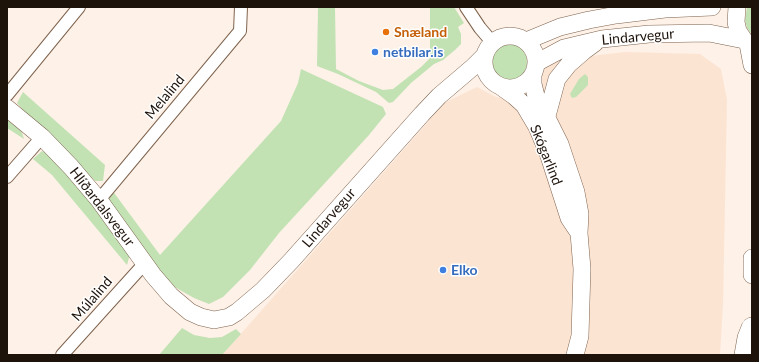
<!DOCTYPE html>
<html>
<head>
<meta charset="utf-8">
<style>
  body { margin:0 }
  #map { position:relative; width:759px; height:362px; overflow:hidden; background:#fef1e7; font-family:Lato,sans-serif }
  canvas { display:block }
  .frame { position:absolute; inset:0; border:8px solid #1e130b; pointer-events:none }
</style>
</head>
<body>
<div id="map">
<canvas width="759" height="362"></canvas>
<div class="frame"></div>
</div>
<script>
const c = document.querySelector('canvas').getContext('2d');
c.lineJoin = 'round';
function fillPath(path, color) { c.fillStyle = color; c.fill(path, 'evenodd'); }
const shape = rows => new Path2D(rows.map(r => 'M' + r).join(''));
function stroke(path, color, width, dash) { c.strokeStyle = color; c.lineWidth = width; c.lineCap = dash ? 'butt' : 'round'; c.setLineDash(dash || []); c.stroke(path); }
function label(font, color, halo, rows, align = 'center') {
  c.font = font + ' Lato,sans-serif'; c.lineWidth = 3; c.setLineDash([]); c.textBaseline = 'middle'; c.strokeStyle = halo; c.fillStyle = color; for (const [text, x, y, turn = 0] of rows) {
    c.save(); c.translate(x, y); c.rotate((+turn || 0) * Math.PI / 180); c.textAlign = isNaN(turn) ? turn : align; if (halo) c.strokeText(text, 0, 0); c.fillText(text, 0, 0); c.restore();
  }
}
fillPath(shape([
  [625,52,700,54,721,69,727,100,723,304,720,355,222,355,421,130,444,103,477,87,496,97,512,99,529,91,541,78,547,58,582,57]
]), '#fce4d3');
fillPath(shape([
  [318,7,335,7,336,69,359,81,383,90,393,89,421,67,430,58,430,7,454,7,464,23,458,27,461,34,461,44,455,50,443,60,434,64,411,83,393,102,389,103,376,92,338,74,317,66],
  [747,7,752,7,752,35,747,28,745,20],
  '491 62a18 18 0 1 1 36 0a18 18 0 1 1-36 0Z',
  [301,69,383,107,386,114,369,135,279,233,250,270,223,297,209,304,194,298,166,282,106,199,109,186,160,255,281,121,298,83],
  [585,74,588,77,588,85,576,97,572,98,570,94,579,79],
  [23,92,105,165,103,181,95,181,24,111,17,103],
  [7,118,21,130,24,139,7,128],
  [42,151,47,153,85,192,130,254,127,265,52,175,33,159],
  [182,328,194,335,210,338,222,337,236,329,241,334,222,355,159,355]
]), '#c2e2b4');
const street = shape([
  [466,7,480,28,492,42],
  [7,95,79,7],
  [7,177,42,137],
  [99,200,240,31,241,7],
  [62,355,145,263]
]);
const secondary = shape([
  [737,7,736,22,738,31,744,40,749,45],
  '484 62a26 26 0 1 1 52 0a26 26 0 1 1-52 0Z',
  [526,41,560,27,589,20,616,15,665,9,712,7],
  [748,44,752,65],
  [536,63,564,48,602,39,649,34,709,33,744,40],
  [533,74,533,84,536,96,560,144,576,192,580,214,579,233,582,269,581,302,580,336,575,355],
  [500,86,514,96,524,105,537,127,548,153,569,218,579,233],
  [7,108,42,137,71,167,99,200,153,275,171,296,190,312,201,317,214,320,229,317,237,312,263,290,291,261,422,114,439,96,473,67,484,56],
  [547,116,557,79,569,64,584,51,595,43],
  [752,258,752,275]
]);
const highway = shape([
  [745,355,748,338,752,328]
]);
stroke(street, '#7e634e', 14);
stroke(secondary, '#7e634e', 18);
stroke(highway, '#7e634e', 22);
stroke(street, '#fff', 12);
stroke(secondary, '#fff', 17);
stroke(highway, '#fff', 21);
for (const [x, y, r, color] of [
  [386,32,4,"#e8710a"],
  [375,52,4,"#3f7fe0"],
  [443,270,4,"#3f7fe0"]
]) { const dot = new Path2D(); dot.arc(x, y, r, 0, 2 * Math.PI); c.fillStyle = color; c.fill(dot); stroke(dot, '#fff', 1.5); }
label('bold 14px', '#c56008', '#fff', [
  ["Snæland",394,32]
], 'left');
label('14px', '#1e130b', '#fff', [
  ["Lindarvegur",638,37,-5],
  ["Melalind",165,97,-50],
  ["Skógarlind",546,155,68],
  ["Hlíðardalsvegur",102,207,52],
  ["Lindarvegur",329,218,-49],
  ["Múlalind",92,299,-49]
]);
label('bold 14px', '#366cbe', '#fff', [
  ["netbilar.is",383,52],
  ["Elko",451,270]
], 'left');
</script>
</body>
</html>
